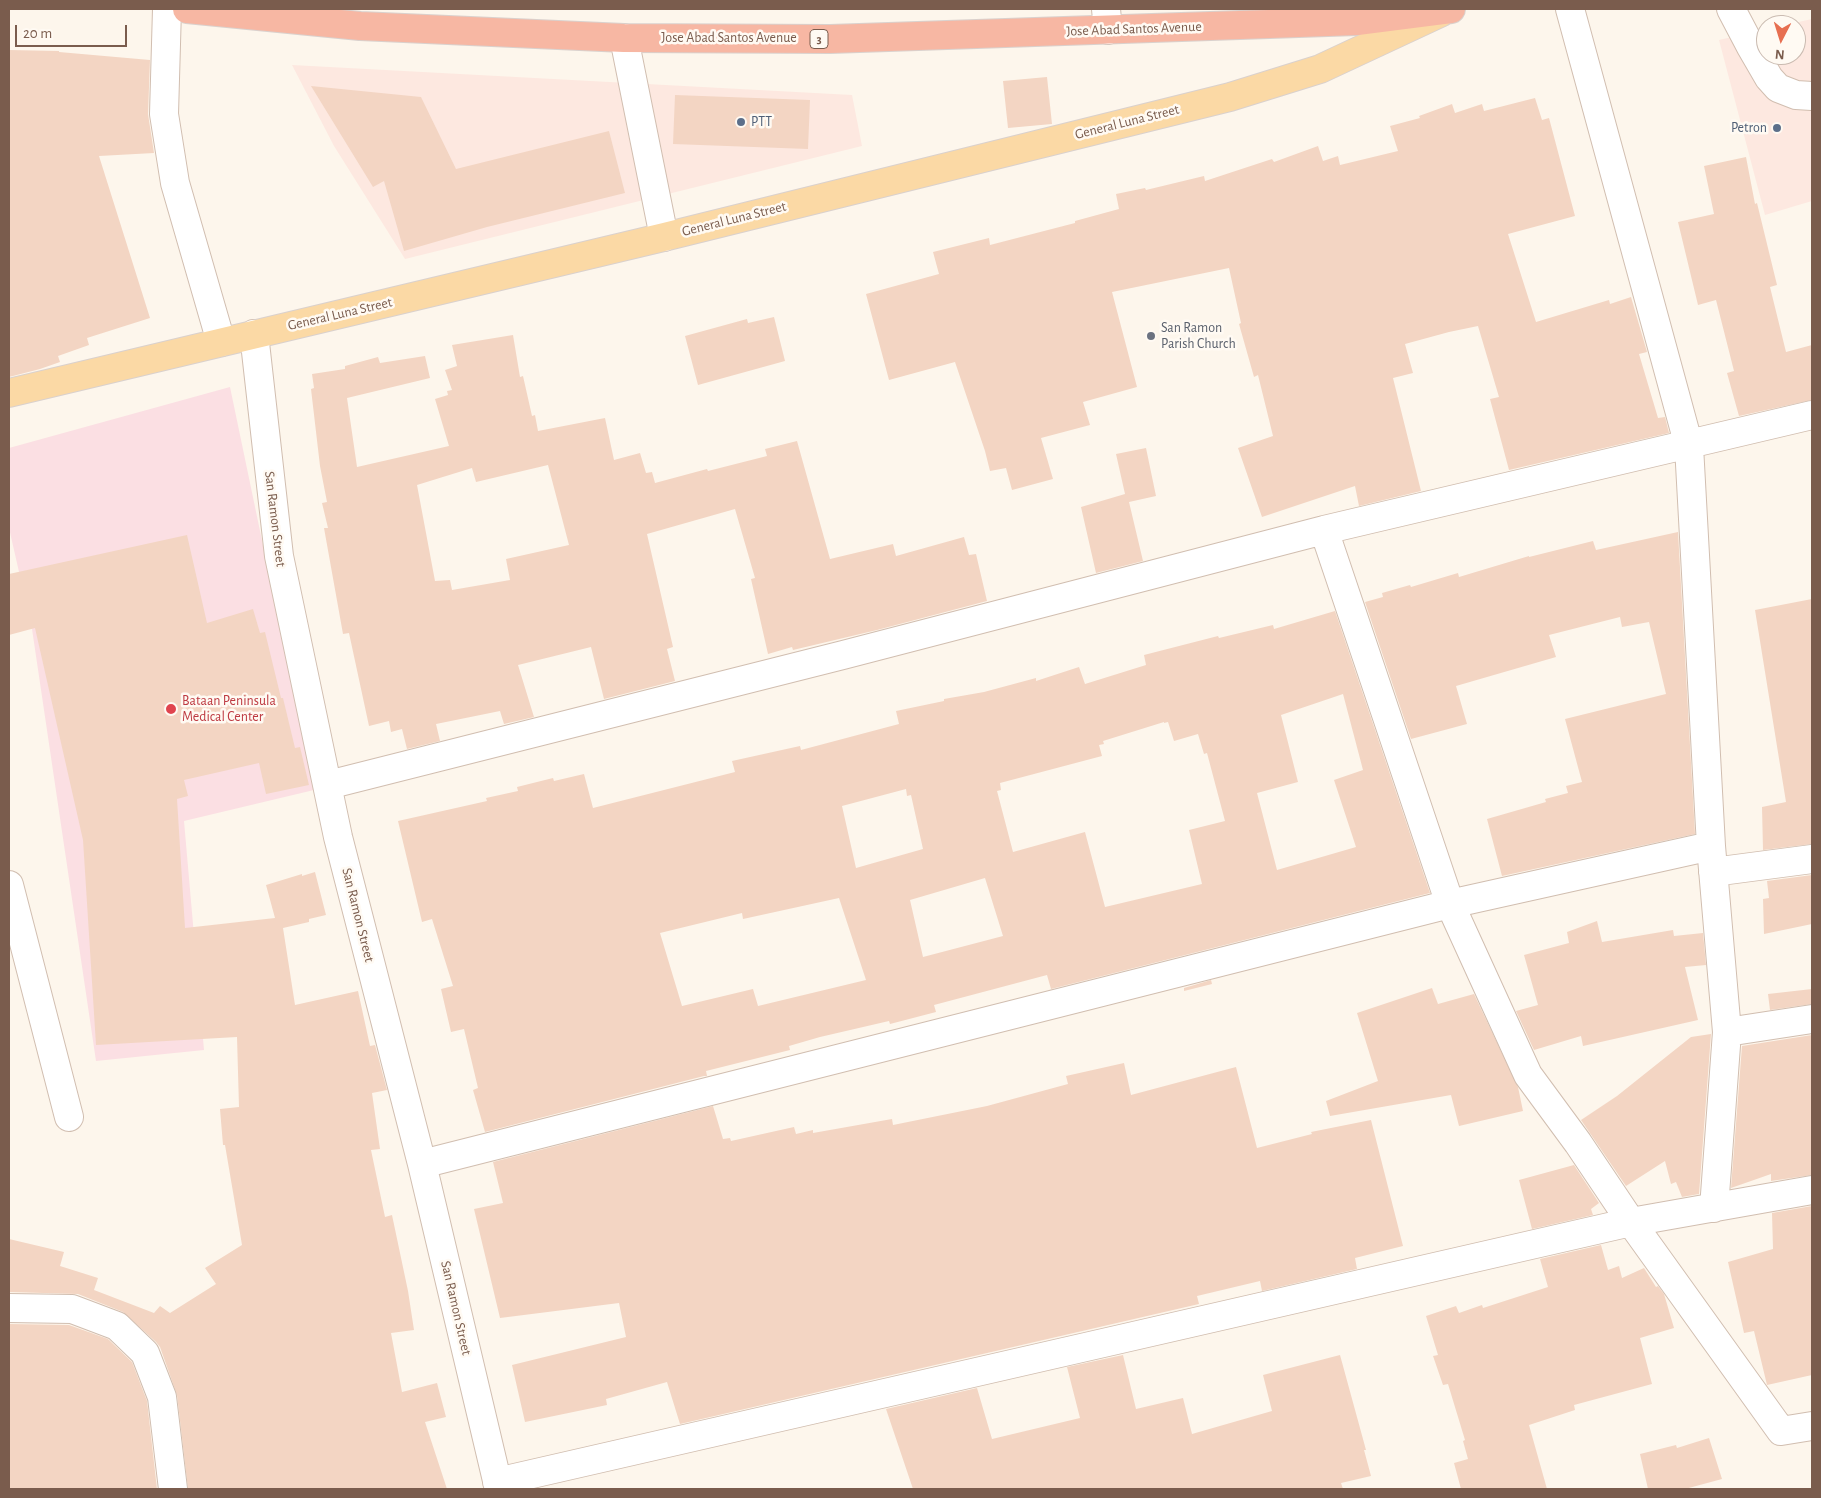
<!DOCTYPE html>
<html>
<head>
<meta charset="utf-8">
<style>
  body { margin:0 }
  #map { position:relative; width:1821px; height:1498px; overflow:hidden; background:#fdf6ec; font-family:"Alegreya Sans",sans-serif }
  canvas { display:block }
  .frame { position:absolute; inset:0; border:10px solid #7a5c4d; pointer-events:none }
  .north { position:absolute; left:1756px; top:15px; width:50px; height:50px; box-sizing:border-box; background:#fffaf3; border:1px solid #cabbb1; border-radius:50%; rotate:185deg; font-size:14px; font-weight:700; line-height:20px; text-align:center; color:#7a5c4d }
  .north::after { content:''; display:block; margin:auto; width:18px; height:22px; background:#e76f51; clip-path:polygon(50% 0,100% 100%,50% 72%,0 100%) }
  .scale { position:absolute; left:15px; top:25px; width:112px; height:22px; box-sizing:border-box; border:2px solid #7a5c4d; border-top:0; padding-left:6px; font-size:15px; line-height:18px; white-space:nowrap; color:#7a5c4d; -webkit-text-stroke:4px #fffaf3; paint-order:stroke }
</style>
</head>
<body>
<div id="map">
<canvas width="1821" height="1498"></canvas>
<div class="frame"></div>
<div class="north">N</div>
<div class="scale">20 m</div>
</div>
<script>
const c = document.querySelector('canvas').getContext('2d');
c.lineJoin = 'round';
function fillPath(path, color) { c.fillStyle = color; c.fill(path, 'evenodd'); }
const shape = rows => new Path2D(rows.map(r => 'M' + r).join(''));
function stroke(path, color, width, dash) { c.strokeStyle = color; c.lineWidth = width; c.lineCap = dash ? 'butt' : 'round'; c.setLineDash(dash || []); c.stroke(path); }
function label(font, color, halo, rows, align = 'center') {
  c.font = font + ' "Alegreya Sans",sans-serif'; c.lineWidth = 5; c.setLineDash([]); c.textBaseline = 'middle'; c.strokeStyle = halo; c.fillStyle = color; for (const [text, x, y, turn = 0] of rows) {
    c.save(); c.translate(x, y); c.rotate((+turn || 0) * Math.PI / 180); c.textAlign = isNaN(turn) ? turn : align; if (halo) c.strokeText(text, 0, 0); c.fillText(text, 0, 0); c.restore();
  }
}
fillPath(shape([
  [1812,19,1812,201,1765,215,1719,40,1766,29,1766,55,1796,55,1796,25,1785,25],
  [292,65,852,95,862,146,405,259,334,146]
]), '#fde8e0');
fillPath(shape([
  [230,387,314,790,184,821,204,1050,96,1061,32,629,9,528,9,448]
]), '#fbdfe3');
fillPath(shape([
  [9,50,59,51,59,52,150,60,148,114,154,153,99,156,150,318,87,338,89,345,58,356,60,362,40,369,9,377],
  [1047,77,1052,124,1008,128,1003,81],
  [311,86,421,97,456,169,609,131,625,193,487,227,404,251,384,181,373,187],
  [675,95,810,100,808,149,673,144],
  [1535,98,1542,120,1549,118,1575,216,1508,234,1536,322,1609,300,1610,304,1631,297,1647,352,1639,354,1658,418,1665,417,1669,433,1509,470,1490,399,1499,397,1478,326,1449,332,1405,344,1413,373,1393,378,1421,491,1359,506,1355,486,1262,517,1238,448,1273,436,1258,375,1254,377,1239,324,1241,323,1229,268,1112,292,1137,387,1083,402,1090,425,1041,438,1053,479,1012,490,1006,468,990,471,985,451,955,362,889,380,866,294,939,274,933,252,989,238,990,245,1075,223,1075,221,1119,209,1116,194,1145,188,1146,190,1204,176,1205,181,1272,159,1274,162,1318,146,1323,161,1338,156,1340,165,1398,151,1390,126,1420,118,1419,116,1452,104,1455,113,1482,104,1484,111],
  [1746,157,1755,204,1757,203,1777,285,1770,287,1786,352,1812,345,1812,400,1739,416,1727,373,1734,371,1716,300,1698,305,1678,222,1714,214,1704,166],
  [774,317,785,361,698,385,685,336,747,319,748,323],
  [513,335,520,377,523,376,532,416,535,415,538,431,605,418,614,460,640,453,646,473,652,472,655,483,707,469,708,471,767,456,765,449,797,441,830,559,893,544,896,556,964,537,969,555,976,554,987,601,877,630,793,650,792,647,768,654,751,579,755,578,735,509,647,534,673,647,667,649,675,681,604,699,591,647,518,665,534,717,504,724,500,711,436,724,440,741,407,749,402,729,391,732,389,721,369,726,349,633,343,634,324,528,328,528,322,503,327,502,320,466,311,389,314,388,312,374,345,369,345,366,378,357,380,363,425,356,430,378,347,398,357,467,449,446,435,399,448,395,447,391,452,390,445,370,457,366,452,345],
  [548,465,569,545,506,559,510,580,452,590,450,580,435,581,417,485,472,468,476,482],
  [1146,448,1156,496,1129,502,1143,561,1096,573,1081,507,1125,494,1116,454],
  [1678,532,1695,834,1502,876,1487,819,1546,802,1545,799,1568,793,1566,786,1582,782,1565,719,1666,694,1649,622,1622,627,1620,617,1549,635,1556,657,1456,686,1467,724,1411,739,1365,602,1383,597,1382,593,1410,585,1411,587,1458,573,1459,577,1529,556,1529,557,1593,541,1596,550],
  [187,535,207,623,253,609,260,633,265,632,281,698,283,698,295,748,300,747,309,785,266,794,259,763,184,780,188,796,177,799,185,928,275,918,266,885,302,874,302,876,315,872,326,915,309,919,309,922,283,928,295,1005,358,991,370,1046,375,1045,387,1090,372,1093,380,1149,371,1150,385,1217,392,1215,408,1291,414,1330,391,1333,402,1392,437,1383,446,1417,425,1422,447,1489,188,1489,177,1395,160,1347,156,1342,123,1312,78,1294,9,1292,9,1239,64,1252,60,1266,98,1278,94,1290,154,1313,160,1306,170,1313,216,1284,205,1268,242,1245,225,1145,223,1145,220,1109,239,1107,237,1037,96,1045,83,840,35,628,9,635,9,574],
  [1812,599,1812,844,1763,850,1762,807,1786,802,1755,610],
  [1335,611,1430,893,1051,989,1047,975,934,1005,936,1012,890,1024,889,1021,820,1037,789,1046,790,1050,706,1071,707,1076,704,1076,485,1132,473,1090,478,1088,464,1029,451,1032,441,989,453,986,432,919,422,922,398,821,487,801,486,798,518,791,517,787,553,778,554,781,584,774,593,808,735,772,732,761,800,746,801,750,899,724,896,711,944,701,944,699,984,692,1036,678,1036,681,1079,667,1085,684,1146,665,1144,655,1218,636,1219,638,1273,625,1274,629],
  [1343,694,1363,770,1334,780,1356,847,1277,870,1257,793,1298,782,1281,715],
  [1164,722,1164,723,1168,722,1174,741,1198,734,1204,754,1207,753,1225,821,1189,830,1202,884,1105,907,1085,832,1013,852,997,791,1001,790,1000,783,1102,756,1099,745,1104,744,1103,741],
  [906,789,907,796,911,795,923,849,856,868,842,806],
  [985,878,1003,936,923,957,910,900],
  [839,898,866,980,758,1006,753,989,682,1006,660,933,742,913,743,919],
  [1812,875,1812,924,1764,934,1763,899,1769,898,1767,881],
  [1597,921,1602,942,1673,930,1674,936,1703,933,1706,965,1685,967,1698,1020,1583,1046,1581,1036,1534,1050,1516,1011,1538,1005,1524,955,1569,943,1567,932],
  [1211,980,1212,984,1184,991,1184,988],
  [1432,988,1438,1004,1474,994,1518,1087,1523,1111,1459,1126,1451,1095,1330,1116,1326,1101,1378,1081,1357,1013],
  [1812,989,1812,1004,1770,1010,1768,994],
  [1711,1034,1699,1194,1682,1197,1676,1182,1671,1184,1665,1161,1626,1186,1581,1120,1617,1096,1691,1037],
  [1812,1035,1812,1175,1771,1181,1771,1174,1731,1188,1742,1046],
  [1124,1063,1131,1095,1236,1067,1257,1148,1312,1134,1311,1132,1371,1120,1403,1246,1355,1258,1357,1269,1262,1291,1260,1281,1197,1296,1199,1304,680,1424,667,1382,606,1399,607,1405,525,1422,512,1365,626,1337,619,1303,500,1318,474,1209,503,1203,493,1162,713,1106,723,1139,730,1138,731,1141,794,1127,796,1134,813,1130,813,1133,892,1119,893,1125,987,1106,1068,1084,1066,1076],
  [1574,1165,1599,1203,1591,1209,1593,1215,1532,1229,1519,1180],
  [1812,1206,1812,1375,1767,1385,1754,1331,1744,1333,1728,1262,1773,1249,1772,1213],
  [1601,1245,1608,1270,1619,1266,1622,1278,1644,1268,1656,1287,1658,1286,1664,1294,1674,1328,1640,1338,1652,1384,1574,1405,1575,1410,1529,1425,1547,1489,1461,1489,1454,1463,1468,1459,1463,1441,1465,1440,1448,1384,1443,1385,1433,1356,1438,1355,1426,1316,1456,1306,1459,1313,1482,1305,1483,1308,1548,1287,1540,1259],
  [9,1324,69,1325,108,1339,132,1362,147,1401,157,1489,9,1489],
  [1123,1355,1136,1409,1183,1398,1192,1434,1272,1411,1263,1375,1340,1355,1366,1450,1364,1450,1371,1476,1341,1483,1343,1489,913,1489,886,1409,977,1388,992,1439,1080,1418,1067,1367],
  [1709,1438,1722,1479,1685,1489,1648,1489,1640,1454,1676,1445,1677,1448]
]), '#f3d5c3');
const minor = shape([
  [167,9,164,114,175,183,221,342],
  [1106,9,1108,30],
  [1570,9,1689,446,1711,846,1727,1032,1714,1208],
  [1731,9,1751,47,1769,78,1778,88,1796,95,1812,96],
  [624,38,664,237],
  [254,334,279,556,338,837,422,1164,499,1489],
  [1324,530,1450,904,1528,1075,1578,1143,1631,1222,1781,1431,1812,1426],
  [328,785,843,655,1324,530,1812,415],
  [1713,872,1812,859],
  [9,885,69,1117],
  [1727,1032,1812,1019],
  [422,1164,1450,904,1711,846],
  [9,1308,72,1309,117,1326,145,1353,162,1397,173,1489],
  [497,1482,1631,1222,1812,1190]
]);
const major = shape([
  [9,393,664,237,1230,97,1320,69,1440,13]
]);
const highway = shape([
  [187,9,360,26,624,38,830,39,1357,21,1451,9]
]);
stroke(minor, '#d1beb0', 30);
stroke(major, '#dad1cd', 30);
stroke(highway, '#dad1cd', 30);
stroke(minor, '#fff', 28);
stroke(major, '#fbd9a5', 28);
stroke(highway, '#f7b7a3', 28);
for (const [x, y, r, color] of [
  [741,122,5,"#5c6f8a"],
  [1777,128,5,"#5c6f8a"],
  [1151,336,5,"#6b7280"],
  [171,709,6,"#e0444e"]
]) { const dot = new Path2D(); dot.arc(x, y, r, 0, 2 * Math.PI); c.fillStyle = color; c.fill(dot); stroke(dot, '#fffaf3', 2); }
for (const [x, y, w] of [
  [819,39,18]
]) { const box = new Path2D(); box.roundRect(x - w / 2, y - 9.5, w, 19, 4); c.fillStyle = '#fffaf3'; c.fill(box); stroke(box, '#7a5c4d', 1); }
label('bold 12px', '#7a5c4d', null, [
  ["3",819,39]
]);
label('14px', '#7a5c4d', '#fffaf3', [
  ["Jose Abad Santos Avenue",1134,29,-2],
  ["Jose Abad Santos Avenue",729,38],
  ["General Luna Street",1127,122,-14],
  ["General Luna Street",734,219,-14],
  ["General Luna Street",340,314,-13],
  ["San Ramon Street",275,519,83],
  ["San Ramon Street",358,915,76],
  ["San Ramon Street",456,1308,77]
]);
label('14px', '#4e5e75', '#fffaf3', [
  ["PTT",751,122],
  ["Petron",1767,128,"right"]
], 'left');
label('14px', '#5b616d', '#fffaf3', [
  ["San Ramon",1161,328],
  ["Parish Church",1161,344]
], 'left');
label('14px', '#be3a42', '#fffaf3', [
  ["Bataan Peninsula",182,701],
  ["Medical Center",182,717]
], 'left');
</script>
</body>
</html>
